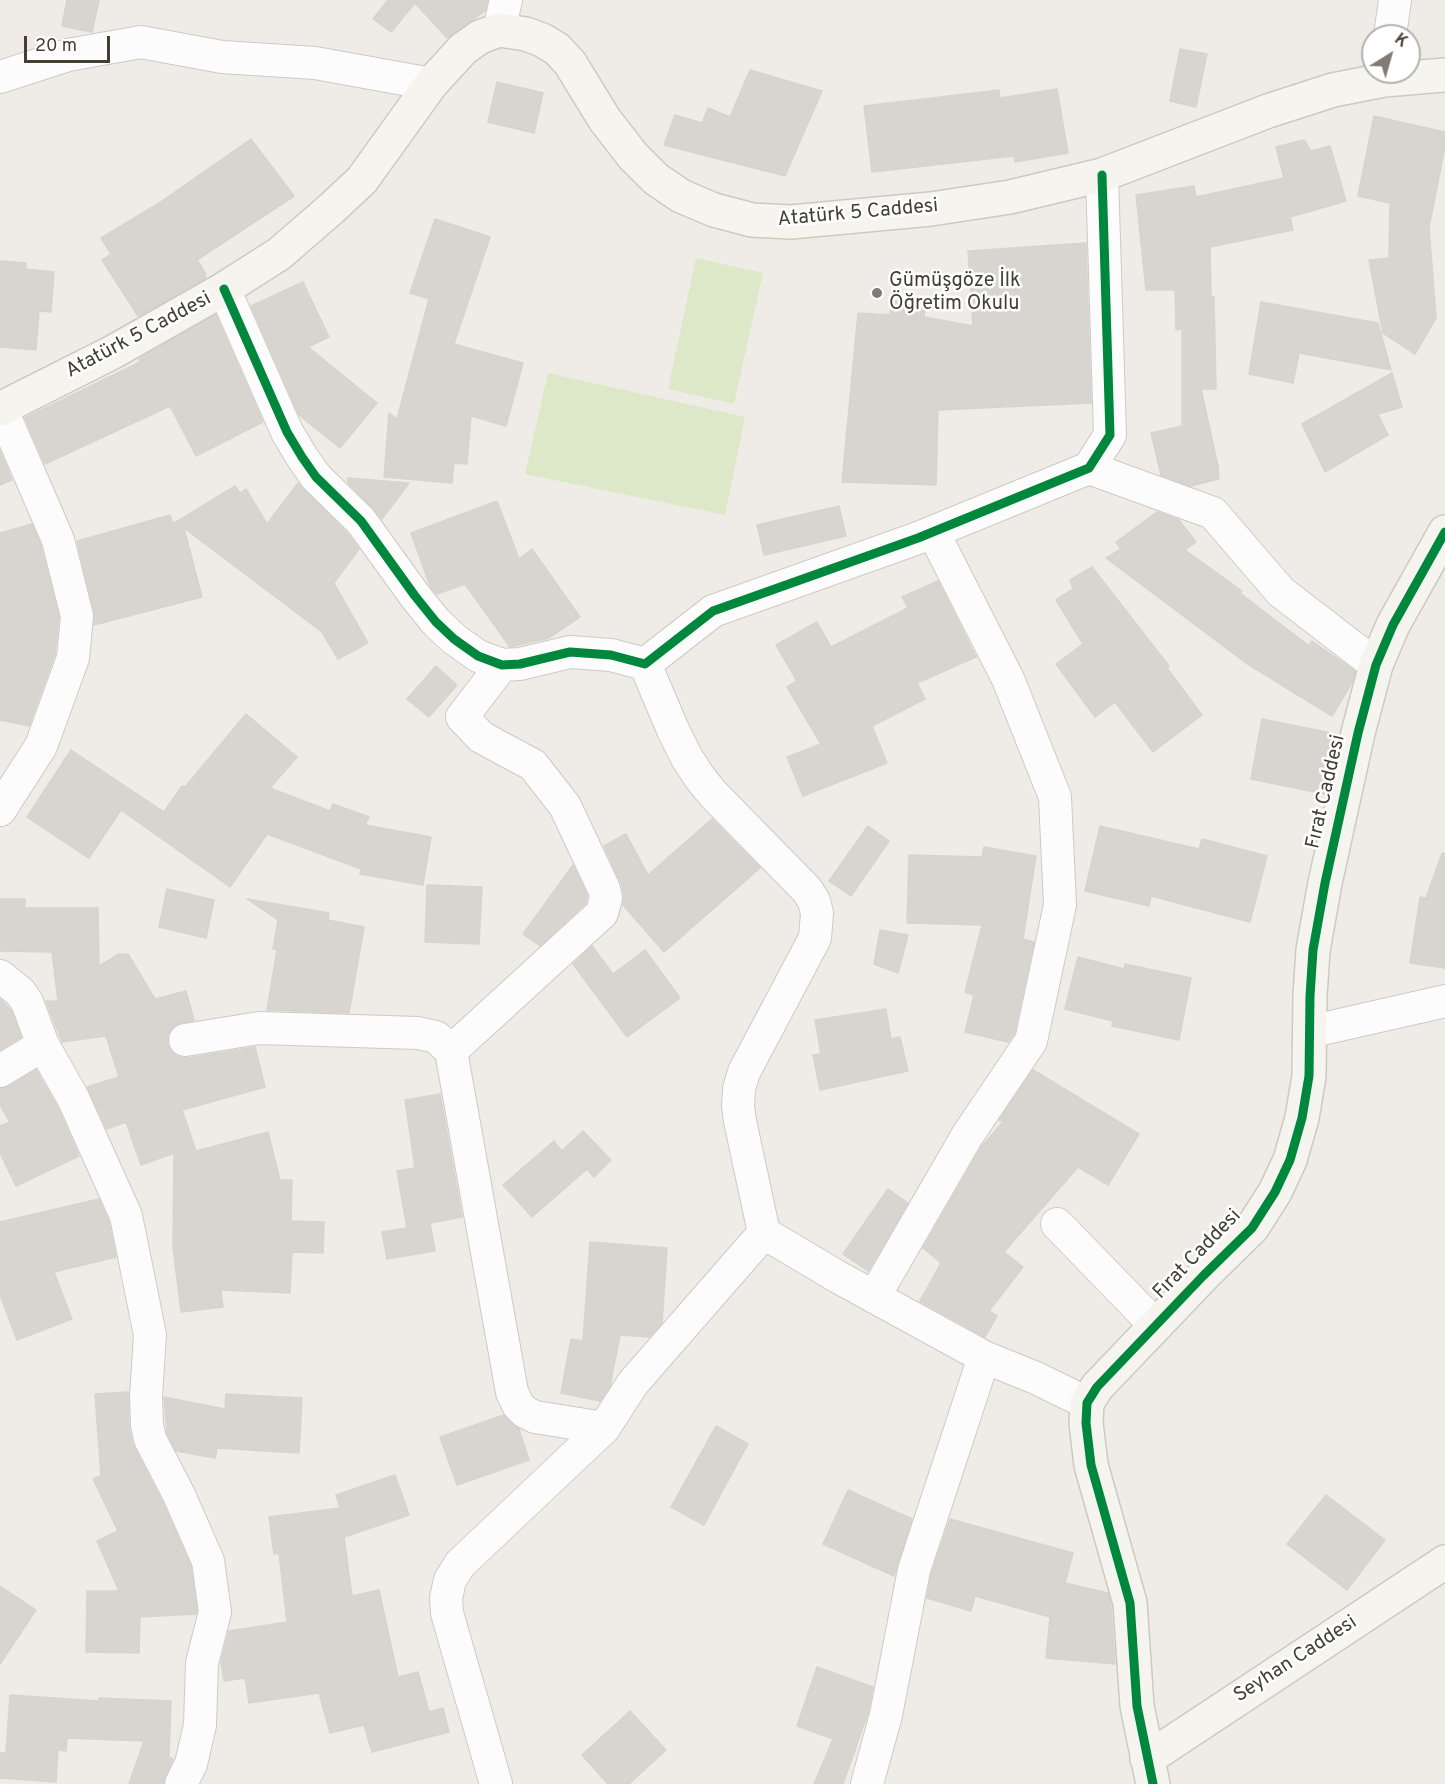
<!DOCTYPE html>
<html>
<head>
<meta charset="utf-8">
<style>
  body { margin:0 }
  #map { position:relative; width:1445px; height:1784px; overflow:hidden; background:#efece8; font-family:Overpass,sans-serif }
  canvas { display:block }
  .north { position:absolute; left:1361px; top:24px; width:60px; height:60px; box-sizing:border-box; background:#fff; border:2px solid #b4b2ae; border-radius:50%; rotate:37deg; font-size:16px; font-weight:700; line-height:24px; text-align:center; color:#443e35 }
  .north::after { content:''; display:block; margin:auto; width:21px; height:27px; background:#807b74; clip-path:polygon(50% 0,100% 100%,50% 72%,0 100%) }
  .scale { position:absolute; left:24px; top:36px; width:86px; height:27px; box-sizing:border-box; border:3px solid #443e35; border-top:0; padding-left:8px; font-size:18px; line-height:21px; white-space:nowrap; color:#443e35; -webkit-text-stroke:4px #fff; paint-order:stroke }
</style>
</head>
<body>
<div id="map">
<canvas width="1445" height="1784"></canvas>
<div class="north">K</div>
<div class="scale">20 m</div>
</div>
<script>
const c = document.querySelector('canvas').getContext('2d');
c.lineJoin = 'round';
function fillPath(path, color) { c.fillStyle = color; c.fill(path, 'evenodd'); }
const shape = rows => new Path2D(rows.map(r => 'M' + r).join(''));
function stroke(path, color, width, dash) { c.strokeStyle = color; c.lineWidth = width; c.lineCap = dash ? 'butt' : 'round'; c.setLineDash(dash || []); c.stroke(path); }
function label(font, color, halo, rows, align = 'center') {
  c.font = font + ' Overpass,sans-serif'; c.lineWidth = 5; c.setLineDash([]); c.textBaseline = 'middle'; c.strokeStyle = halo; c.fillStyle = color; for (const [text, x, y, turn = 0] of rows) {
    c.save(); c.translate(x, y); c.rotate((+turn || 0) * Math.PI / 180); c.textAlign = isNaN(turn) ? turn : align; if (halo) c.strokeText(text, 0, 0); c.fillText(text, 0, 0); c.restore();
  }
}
fillPath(shape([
  [696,258,763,273,734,404,668,389],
  [548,373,745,417,725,515,525,474]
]), '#dde8c9');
const building = shape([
  [67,0,99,0,92,32,62,26,67,0],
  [388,0,488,0,485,11,447,38,415,3,391,32,373,19,388,0],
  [1180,49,1207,54,1196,107,1170,101,1180,49],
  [750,70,822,91,785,176,664,145,675,115,702,123,708,108,730,117,750,70],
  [497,82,543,93,534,133,488,122,497,82],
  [1057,89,1068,153,1015,162,1014,156,872,172,864,106,999,90,1000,98,1057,89],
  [1374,116,1445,132,1445,147,1429,227,1436,318,1415,354,1383,333,1369,260,1389,258,1390,203,1358,196,1374,116],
  [251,139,294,196,197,260,206,274,204,275,206,278,138,316,102,260,111,254,101,238,159,203,251,139],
  [1304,140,1311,151,1330,146,1346,201,1290,217,1293,230,1210,247,1211,297,1214,297,1216,389,1201,389,1218,466,1219,479,1190,486,1161,475,1151,433,1182,426,1182,329,1176,330,1175,290,1146,290,1136,195,1194,186,1196,197,1284,178,1276,147,1304,140],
  [435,219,490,237,454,344,523,363,506,426,471,416,467,464,454,463,452,483,384,477,389,413,397,419,429,299,410,293,435,219],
  [1086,243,1091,403,938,410,936,485,842,482,858,313,890,315,891,301,925,303,924,317,973,326,968,251,1086,243],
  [0,261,26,263,26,269,54,272,51,312,39,311,36,350,0,347,0,261],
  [303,282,329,337,308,347,377,403,340,448,299,415,251,306,303,282],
  [1261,302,1378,323,1391,370,1299,353,1293,383,1249,374,1261,302],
  [216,315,263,422,196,456,170,406,45,464,25,418,140,362,139,359,216,315],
  [1392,373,1402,407,1378,414,1388,435,1325,472,1302,424,1392,373],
  [0,451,12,480,0,485,0,451],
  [348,478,409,483,382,519,348,483,348,478],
  [298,483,347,533,359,549,334,583,368,643,338,659,322,632,184,528,202,597,94,625,94,612,77,541,170,515,173,524,235,486,240,493,246,489,267,524,298,483],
  [497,501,519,559,532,549,580,617,549,638,510,647,465,584,437,594,430,586,411,533,497,501],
  [839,506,846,536,764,555,757,525,839,506],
  [1157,512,1179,520,1196,542,1185,550,1242,591,1240,593,1309,646,1312,641,1355,671,1352,683,1332,716,1246,663,1106,558,1121,549,1116,542,1157,512],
  [32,524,41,546,59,617,55,654,29,726,0,720,0,533,32,524],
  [1092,567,1169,666,1167,668,1202,715,1153,752,1115,702,1095,717,1056,664,1083,644,1056,600,1073,589,1070,580,1092,567],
  [938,581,976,657,917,683,925,699,872,726,887,763,803,796,787,757,821,744,787,687,797,681,776,645,817,622,831,647,908,608,902,597,938,581],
  [436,666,457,685,429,717,407,699,436,666],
  [246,714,297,757,270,788,330,811,333,804,369,817,365,825,431,837,423,885,360,874,361,869,267,834,230,887,121,810,89,858,27,817,71,750,164,812,182,786,185,787,246,714],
  [1262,719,1336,734,1325,794,1251,779,1262,719],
  [712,819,760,868,664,952,623,905,624,895,622,885,604,846,626,834,648,875,712,819],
  [868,826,889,841,851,896,829,881,868,826],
  [1100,826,1199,849,1202,839,1267,856,1250,922,1151,896,1149,906,1085,891,1100,826],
  [984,847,1036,856,1023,939,1034,942,1014,1034,1008,1042,965,1032,974,995,965,992,982,925,907,923,909,855,982,857,984,847],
  [1442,853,1445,854,1445,968,1410,963,1420,897,1426,898,1442,853],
  [573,865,587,895,586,903,540,946,523,934,573,865],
  [427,885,482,887,479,944,425,942,427,885],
  [167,889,214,900,206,938,159,927,163,908,165,908,163,907,167,889],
  [0,899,25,899,25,908,98,908,99,966,119,954,128,954,155,999,186,991,194,1020,174,1026,168,1034,167,1043,171,1051,178,1057,188,1058,255,1047,265,1087,182,1110,196,1151,268,1132,280,1180,292,1180,291,1221,324,1222,323,1253,292,1252,290,1293,221,1290,223,1307,181,1312,173,1247,174,1153,141,1165,126,1122,107,1129,87,1087,119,1077,106,1036,62,1042,46,1001,58,1001,52,952,0,951,0,899],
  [247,899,329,913,328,920,364,927,349,1013,267,1010,277,950,273,949,278,920,247,899],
  [880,930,908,935,898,973,874,964,880,930],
  [592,946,613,974,645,950,680,998,627,1037,573,964,592,946],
  [1078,957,1124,969,1125,964,1191,978,1179,1040,1112,1026,1113,1021,1065,1009,1078,957],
  [0,999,11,1010,21,1037,0,1050,0,999],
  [886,1009,891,1039,900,1037,908,1071,820,1090,813,1055,821,1054,815,1020,886,1009],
  [36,1070,57,1106,79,1156,16,1186,0,1153,0,1126,10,1122,0,1105,0,1089,9,1086,36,1070],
  [1033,1070,1139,1134,1108,1185,1078,1167,1004,1252,1023,1267,989,1311,997,1316,985,1337,920,1301,941,1263,923,1248,982,1146,1003,1122,999,1120,1033,1070],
  [440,1094,462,1217,430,1223,435,1251,387,1259,382,1232,407,1228,397,1171,415,1168,405,1100,440,1094],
  [583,1131,611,1160,594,1177,587,1169,532,1217,503,1185,554,1141,562,1151,583,1131],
  [888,1189,908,1203,868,1271,843,1254,888,1189],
  [99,1199,109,1222,116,1257,54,1272,72,1319,17,1340,0,1295,0,1222,99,1199],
  [590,1242,667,1248,662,1323,649,1337,620,1335,610,1386,600,1401,561,1393,571,1339,583,1341,590,1242],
  [128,1392,129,1426,132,1443,163,1503,191,1566,197,1611,196,1614,140,1617,139,1653,86,1652,87,1591,119,1591,97,1541,118,1531,93,1479,101,1476,95,1394,128,1392],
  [226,1394,302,1398,299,1453,217,1448,215,1458,176,1451,167,1433,164,1397,225,1409,226,1394],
  [504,1415,519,1429,529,1460,457,1485,440,1437,504,1415],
  [716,1426,748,1444,704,1525,671,1507,716,1426],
  [395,1475,409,1515,344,1537,352,1596,379,1590,398,1677,418,1672,429,1712,443,1708,449,1732,372,1752,364,1725,330,1733,319,1693,249,1703,245,1678,224,1681,221,1662,229,1631,287,1622,279,1553,274,1554,269,1517,340,1508,336,1495,395,1475],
  [848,1490,912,1519,894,1576,823,1544,848,1490],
  [1326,1495,1385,1540,1347,1590,1287,1544,1326,1495],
  [950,1519,1073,1553,1065,1583,1108,1593,1111,1606,1115,1664,1046,1658,1050,1617,975,1596,971,1611,927,1598,931,1575,950,1519],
  [0,1586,36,1610,0,1664,0,1586],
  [817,1667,873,1687,868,1713,843,1784,814,1784,833,1739,797,1726,817,1667],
  [10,1695,99,1701,99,1698,171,1701,169,1757,173,1759,163,1784,129,1784,144,1741,67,1738,66,1751,58,1750,56,1782,0,1778,0,1753,6,1753,10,1695],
  [630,1711,666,1750,629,1784,608,1784,582,1755,630,1711]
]);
fillPath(building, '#d8d5d1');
stroke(building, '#d7d3ce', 1.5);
const street = shape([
  [499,30,506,0],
  [1390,36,1395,0],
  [0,77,68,55,141,42,222,57,315,63,431,84],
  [224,289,287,432,302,457,316,477,361,521,415,596,436,622,454,639,478,656,502,665,520,664,570,652,611,655,645,664,713,611,918,538,1089,468,1110,435,1102,175],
  [1089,468,1213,513,1281,592,1376,665],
  [645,664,673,730,687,758,700,778,713,794,807,890,814,901,817,913,815,938,744,1072,739,1089,738,1106,740,1121,764,1233,838,1277,984,1357,1036,1378,1087,1403],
  [0,810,41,746,73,658,77,616,58,540,1,408],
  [0,976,20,992,27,1002,43,1045,73,1098,126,1216,150,1335,146,1397,147,1425,150,1439,179,1495,208,1561,215,1612,202,1663,200,1725,191,1764,181,1784],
  [1309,1032,1445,1001],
  [185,1040,259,1028,418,1033,436,1037,451,1051,602,913,606,898,604,889,565,806,533,765,481,737,462,717,502,665],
  [451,1051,512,1392,518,1405,525,1412,535,1417,604,1428],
  [0,1071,43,1045],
  [1057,1224,1156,1326],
  [874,1297,967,1136,1031,1041,1060,905,1055,797,1008,679,933,532],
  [496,1784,447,1613,446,1598,450,1580,460,1564,604,1428,633,1383,764,1233],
  [867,1784,886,1715,914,1570,984,1357]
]);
const secondary = shape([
  [0,409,113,352,224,289,279,254,331,209,362,180,431,84,463,49,480,37,499,30,526,34,542,40,557,49,570,63,605,120,633,156,656,179,681,196,714,210,752,220,791,222,931,209,1010,197,1102,175,1268,111,1333,90,1384,80,1445,75],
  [1147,1759,1445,1562],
  [1153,1784,1137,1706,1130,1603,1091,1465,1086,1423,1087,1403,1097,1387,1203,1276,1252,1228,1275,1192,1290,1160,1302,1118,1309,1076,1310,996,1313,950,1325,883,1358,733,1376,665,1393,625,1445,532]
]);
stroke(street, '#cdcac6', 34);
stroke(secondary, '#cec9c0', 36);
stroke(street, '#fdfcfc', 32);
stroke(secondary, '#f6f4ee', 33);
stroke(shape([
  [224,289,287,432,302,457,316,477,361,521,415,596,436,622,454,639,478,656,502,665,520,664,570,652,611,655,645,664,713,611,918,538,1089,468,1110,435,1102,175],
  [1153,1784,1137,1706,1130,1603,1091,1465,1086,1423,1087,1403,1097,1387,1203,1276,1252,1228,1275,1192,1290,1160,1302,1118,1309,1076,1310,996,1313,950,1325,883,1358,733,1376,665,1393,625,1445,532]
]), '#00873e', 9);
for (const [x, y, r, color] of [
  [877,293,6,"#807b74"]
]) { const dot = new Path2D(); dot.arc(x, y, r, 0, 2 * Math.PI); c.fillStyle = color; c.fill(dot); stroke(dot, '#fff', 2); }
label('20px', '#443e35', '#fff', [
  ["Atatürk 5 Caddesi",858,214,-5],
  ["Atatürk 5 Caddesi",139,336,-28],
  ["Fırat Caddesi",1327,792,-77],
  ["Fırat Caddesi",1198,1255,-46],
  ["Seyhan Caddesi",1296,1660,-33]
]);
label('20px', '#443e35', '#fff', [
  ["Gümüşgöze İlk",889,282],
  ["Öğretim Okulu",889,305]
], 'left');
</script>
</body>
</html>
